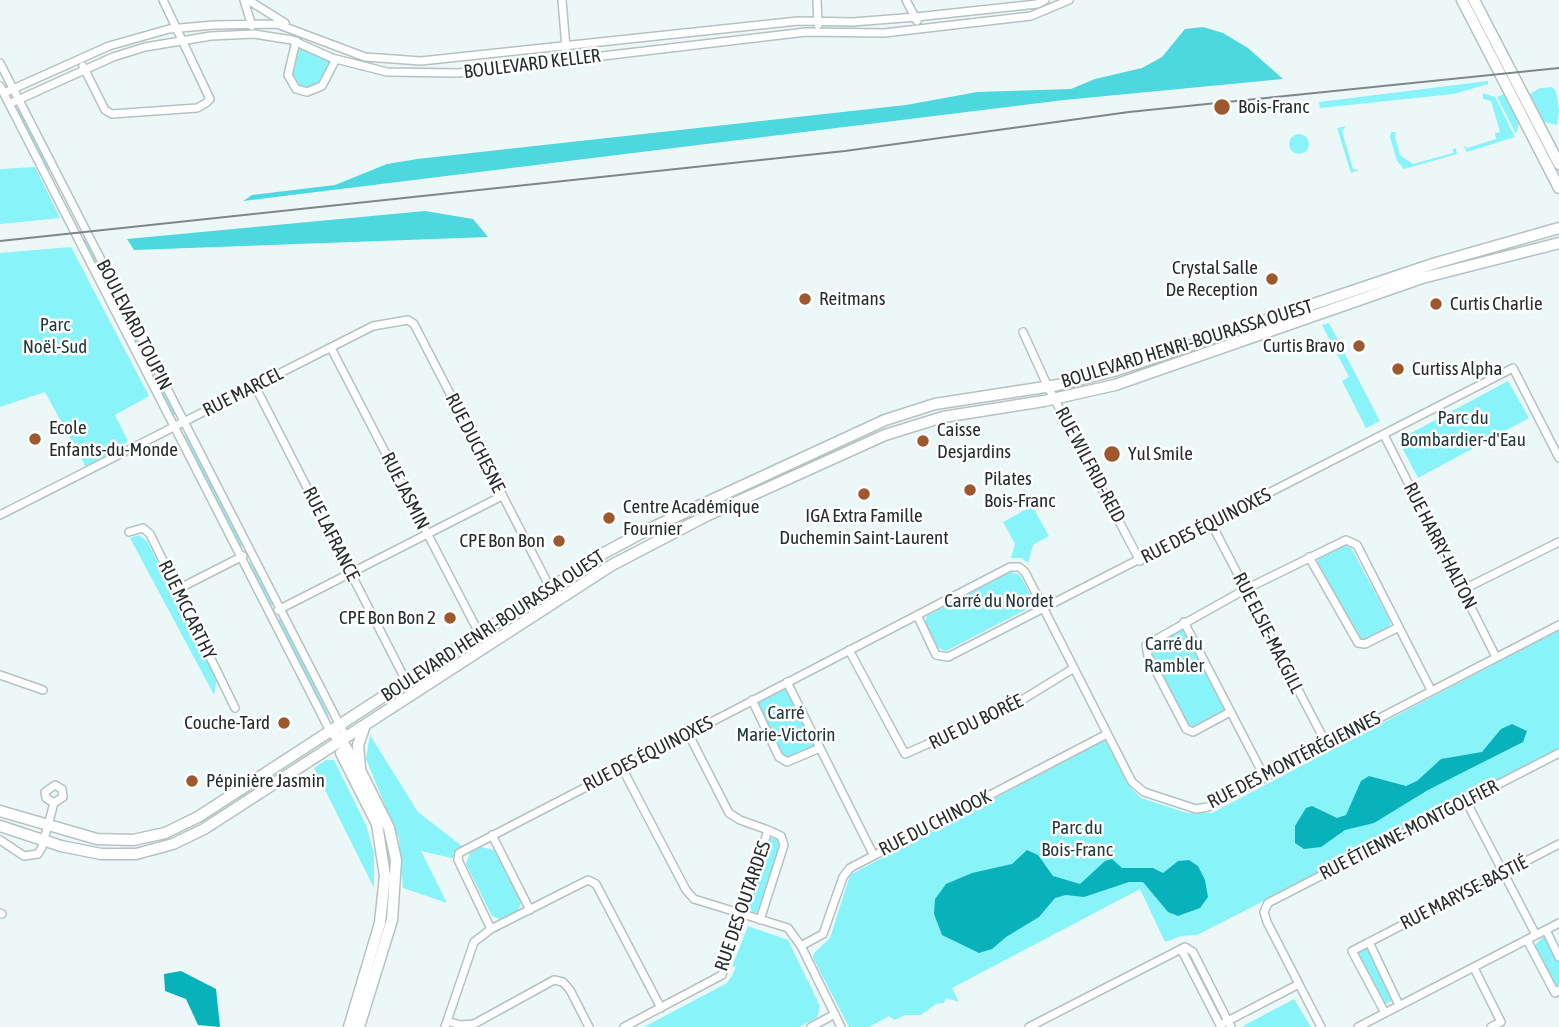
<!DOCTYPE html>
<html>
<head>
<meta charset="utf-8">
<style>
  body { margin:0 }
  canvas { display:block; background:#ecf8f8 }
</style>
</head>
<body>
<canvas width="1559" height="1027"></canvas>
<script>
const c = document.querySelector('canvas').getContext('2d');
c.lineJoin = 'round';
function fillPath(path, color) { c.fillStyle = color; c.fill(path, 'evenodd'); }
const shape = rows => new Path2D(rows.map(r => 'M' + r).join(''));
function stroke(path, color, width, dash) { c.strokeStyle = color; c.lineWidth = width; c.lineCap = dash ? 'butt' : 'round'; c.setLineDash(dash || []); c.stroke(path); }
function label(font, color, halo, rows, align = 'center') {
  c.font = font + ' "Asap Condensed",sans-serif'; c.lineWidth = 5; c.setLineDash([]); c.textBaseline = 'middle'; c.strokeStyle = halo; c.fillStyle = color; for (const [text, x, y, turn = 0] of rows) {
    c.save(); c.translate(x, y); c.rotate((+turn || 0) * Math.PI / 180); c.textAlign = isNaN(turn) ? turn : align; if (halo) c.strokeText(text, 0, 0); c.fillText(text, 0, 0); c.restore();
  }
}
fillPath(shape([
  [298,45,332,60,321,84,307,89,297,85,290,74],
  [1488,81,1488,84,1454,94,1320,108,1319,102],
  [1540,88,1552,87,1556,91,1559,110,1557,125,1544,122,1530,94],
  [1483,93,1495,97,1515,137,1467,152,1463,145,1467,148,1496,139,1495,133,1500,132,1491,101,1483,99],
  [1504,94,1519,123,1516,134,1497,97],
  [20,107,51,168,46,171,14,109],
  [1346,126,1342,131,1353,169,1359,170,1351,173,1337,128],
  [1391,132,1396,132,1395,137,1400,155,1413,164,1453,153,1453,149,1456,148,1457,154,1404,169,1397,161,1390,137],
  '1289 144a10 10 0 1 1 20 0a10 10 0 1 1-20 0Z',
  [35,167,60,218,0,224,0,169],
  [87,239,177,413,172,416,81,240],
  [71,247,149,396,115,415,128,441,88,471,45,392,0,407,0,253],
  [1329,323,1380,421,1366,428,1342,381,1349,377,1322,325],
  [1508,381,1529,418,1418,478,1398,440],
  [187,434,243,544,242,547,238,545,182,436],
  [1032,506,1049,536,1033,545,1028,563,1021,558,1011,558,1015,544,1003,522],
  [139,535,147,541,217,678,214,695,130,538],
  [1343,544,1351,548,1391,622,1388,629,1363,640,1357,638,1317,562,1320,556],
  [250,562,273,602,272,606,248,565],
  [1011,572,1020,575,1032,598,1029,608,946,651,936,647,924,624,927,616],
  [278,619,282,619,331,720,321,706],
  [1184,622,1230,712,1193,732,1186,729,1146,645],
  [1559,630,1559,750,1197,935,1181,936,1165,942,1140,889,952,988,959,1002,946,998,944,1003,936,1004,921,1015,905,1015,894,1020,889,1016,869,1027,849,1027,813,958,814,953,830,938,850,875,1105,740,1130,787,1141,798,1187,813,1212,813],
  [787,682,820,748,787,762,779,757,752,700],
  [370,735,418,812,462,846,456,859,421,851,447,903,403,888,399,839,366,759],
  [326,760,334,760,366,825,374,853,374,888,314,768],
  [770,838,779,839,780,844,760,912,753,913,749,907],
  [481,847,494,850,521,902,518,912,502,920,492,916,466,864,470,853],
  [748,926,788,940,820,1006,817,1018,799,1027,644,1027,727,983,733,974,736,966,732,967],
  [1543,937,1548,939,1559,961,1559,989,1533,947],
  [1367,948,1394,1000,1383,1005,1357,953],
  [1294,999,1311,1027,1244,1027,1243,1026]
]), '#89f3fa');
fillPath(shape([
  [1203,27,1223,33,1248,48,1283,79,1064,100,243,201,252,195,335,185,387,164,417,159,906,105,977,92,1071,89,1095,79,1142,68,1162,57,1185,29],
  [425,211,473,219,488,237,134,250,127,239]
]), '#4dd7df');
fillPath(shape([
  [1512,724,1527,731,1523,742,1428,790,1374,823,1345,830,1321,847,1304,849,1295,843,1295,826,1306,808,1312,806,1337,818,1346,815,1361,781,1369,776,1406,786,1417,781,1441,759,1482,752,1501,729],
  [1027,850,1038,855,1053,876,1080,884,1105,861,1112,859,1122,868,1153,868,1163,873,1178,861,1189,860,1198,866,1205,880,1208,897,1200,908,1178,916,1168,912,1143,882,1129,882,1084,897,1066,895,1055,898,1039,917,1006,937,992,949,979,953,942,935,934,914,935,899,946,884,972,873,1012,864],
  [181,971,216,989,220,1027,198,1025,186,999,165,991,164,974]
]), '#09b2ba');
const minor = shape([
  [244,0,252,26],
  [248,0,285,23],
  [562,0,567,60],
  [817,0,818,25],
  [906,0,917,21],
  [296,41,288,75,296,89,307,92,322,86,336,59],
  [0,63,346,737],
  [83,66,105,110,112,114,197,108,206,103,210,99,163,0],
  [0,86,330,731],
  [4,93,109,46,169,29,214,25,277,24,365,57,421,61,798,21,853,22,916,17,1037,4,1045,0],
  [9,104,113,57,145,47,211,36,254,34,292,40,332,58,387,72,458,73,806,32,884,33,1031,16,1069,0],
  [1023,332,1048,387,1140,561],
  [331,348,479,633],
  [255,386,406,681],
  [1384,435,1496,657],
  [0,515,373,326,408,320,414,324,556,599],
  [1211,523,1326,743],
  [129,532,143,528,150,534,235,708],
  [1309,557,1358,643,1365,644,1399,627],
  [178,589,243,556],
  [1462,590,1559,542],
  [278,610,502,496],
  [917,615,936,655,948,657,1513,368,1559,458],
  [1184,622,1264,776],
  [849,650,905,754,1009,708,1074,668],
  [0,675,43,690],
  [787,682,873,854],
  [752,700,779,757,787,762,820,748],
  [1230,712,1193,732,1186,729,1148,656,1146,645,1246,589,1346,540,1357,545,1431,690],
  [688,733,729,813,740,820,768,830],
  [622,768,686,890,694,899,788,928,801,946,841,1027],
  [1466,801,1536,935],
  [492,835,530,910],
  [0,840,24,856,38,854,42,847,54,803,63,797,62,789,55,785,45,792,46,798,54,803],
  [0,913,2,914],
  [491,929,458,860,459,853,1010,567,1019,567,1025,572,1132,782,1144,792,1196,809,1208,807,1559,625],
  [1546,930,1559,957],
  [1527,940,1555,993,1559,990],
  [1369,942,1399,1005],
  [801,946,823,934,843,877,850,868,1107,734],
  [1181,949,1221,1027],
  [1474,968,1501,1022,1491,1027],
  [1385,1013,1352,951,1559,844],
  [447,1021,460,1025,474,1024,554,980,563,982,570,990,589,1027],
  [1220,1025,1299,984],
  [445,1027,474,942,491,929,588,880,596,884,661,1008],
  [624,1027,722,975,768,830,781,836,784,845,760,920],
  [811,1027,835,1014],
  [1029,1027,1185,947,1193,952,1231,1027],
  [1321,1027,1267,922,1264,912,1268,903,1559,753],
  [1358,1027,1559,923]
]);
const major = shape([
  [1462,0,1559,188],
  [1474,0,1559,164],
  [330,731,341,740,361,772,389,828,396,860,392,920,359,1027],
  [341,753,377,824,385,876,380,923,349,1027],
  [360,768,358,745,365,725],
  [0,811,97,839,133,840,165,833,198,817,604,553,649,529,885,420,935,404,1058,385,1114,371,1436,263,1559,228],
  [0,826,61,846,101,854,136,854,173,844,204,829,612,565,708,515,885,435,943,417,1044,401,1115,385,1422,278,1559,243]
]);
stroke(minor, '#b6c2c2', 10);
stroke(major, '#b6c2c2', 13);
stroke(minor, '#fff', 7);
stroke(major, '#fff', 10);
stroke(shape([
  [0,241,845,151,1129,112,1559,68]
]), '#7f8686', 2);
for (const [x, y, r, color] of [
  [1222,107,9,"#9e582d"],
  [1272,279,7,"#9e582d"],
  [805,299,7,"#9e582d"],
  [1436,304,7,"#9e582d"],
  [1359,346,7,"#9e582d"],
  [1398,369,7,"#9e582d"],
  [35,439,7,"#9e582d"],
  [923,441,7,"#9e582d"],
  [1112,454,9,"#9e582d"],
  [970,490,7,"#9e582d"],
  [864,494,7,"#9e582d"],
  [609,518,7,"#9e582d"],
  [559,541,7,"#9e582d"],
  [450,618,7,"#9e582d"],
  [284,723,7,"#9e582d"],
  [192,781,7,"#9e582d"]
]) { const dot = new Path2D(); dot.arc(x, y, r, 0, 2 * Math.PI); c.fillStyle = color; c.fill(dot); stroke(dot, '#fff', 2.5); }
label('19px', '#282c2c', '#fff', [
  ["BOULEVARD KELLER",532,64,-7],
  ["BOULEVARD TOUPIN",134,325,63],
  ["BOULEVARD HENRI-BOURASSA OUEST",1187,344,-17],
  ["RUE MARCEL",243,392,-27],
  ["RUE DUCHESNE",475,443,63],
  ["RUE WILFRID-REID",1090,465,62],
  ["RUE JASMIN",405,491,63],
  ["RUE DES ÉQUINOXES",1206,526,-27],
  ["RUE LAFRANCE",331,534,63],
  ["RUE HARRY-HALTON",1440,546,63],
  ["RUE MCCARTHY",187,610,64],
  ["BOULEVARD HENRI-BOURASSA OUEST",493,626,-33],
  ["RUE ELSIE-MACGILL",1268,633,63],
  ["RUE DU BORÉE",976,722,-26],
  ["RUE DES ÉQUINOXES",648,754,-27],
  ["RUE DES MONTÉRÉGIENNES",1294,760,-27],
  ["RUE DU CHINOOK",935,823,-27],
  ["RUE ÉTIENNE-MONTGOLFIER",1409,830,-27],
  ["RUE MARYSE-BASTIÉ",1464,893,-27],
  ["RUE DES OUTARDES",743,906,-71]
]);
label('19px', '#282c2c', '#fff', [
  ["Bois-Franc",1238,107],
  ["Crystal Salle",1258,268,"right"],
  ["De Reception",1258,290,"right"],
  ["Reitmans",819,299],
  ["Curtis Charlie",1450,304],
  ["Curtis Bravo",1345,346,"right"],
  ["Curtiss Alpha",1412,369],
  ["Ecole",49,428],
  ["Enfants-du-Monde",49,450],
  ["Caisse",937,430],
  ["Desjardins",937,452],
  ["Yul Smile",1128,454],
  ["Pilates",984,479],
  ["Bois-Franc",984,501],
  ["Centre Académique",623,507],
  ["Fournier",623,529],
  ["IGA Extra Famille",864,516,"center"],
  ["Duchemin Saint-Laurent",864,538,"center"],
  ["CPE Bon Bon",545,541,"right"],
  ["CPE Bon Bon 2",436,618,"right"],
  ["Couche-Tard",270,723,"right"],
  ["Pépinière Jasmin",206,781]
], 'left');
label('19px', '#223a3b', '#fff', [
  ["Parc",55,325],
  ["Noël-Sud",55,347],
  ["Parc du",1463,418],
  ["Bombardier-d'Eau",1463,440],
  ["Carré du Nordet",999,601],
  ["Carré du",1174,644],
  ["Rambler",1174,666],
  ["Carré",786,713],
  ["Marie-Victorin",786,735],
  ["Parc du",1077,828],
  ["Bois-Franc",1077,850]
]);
</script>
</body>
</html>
